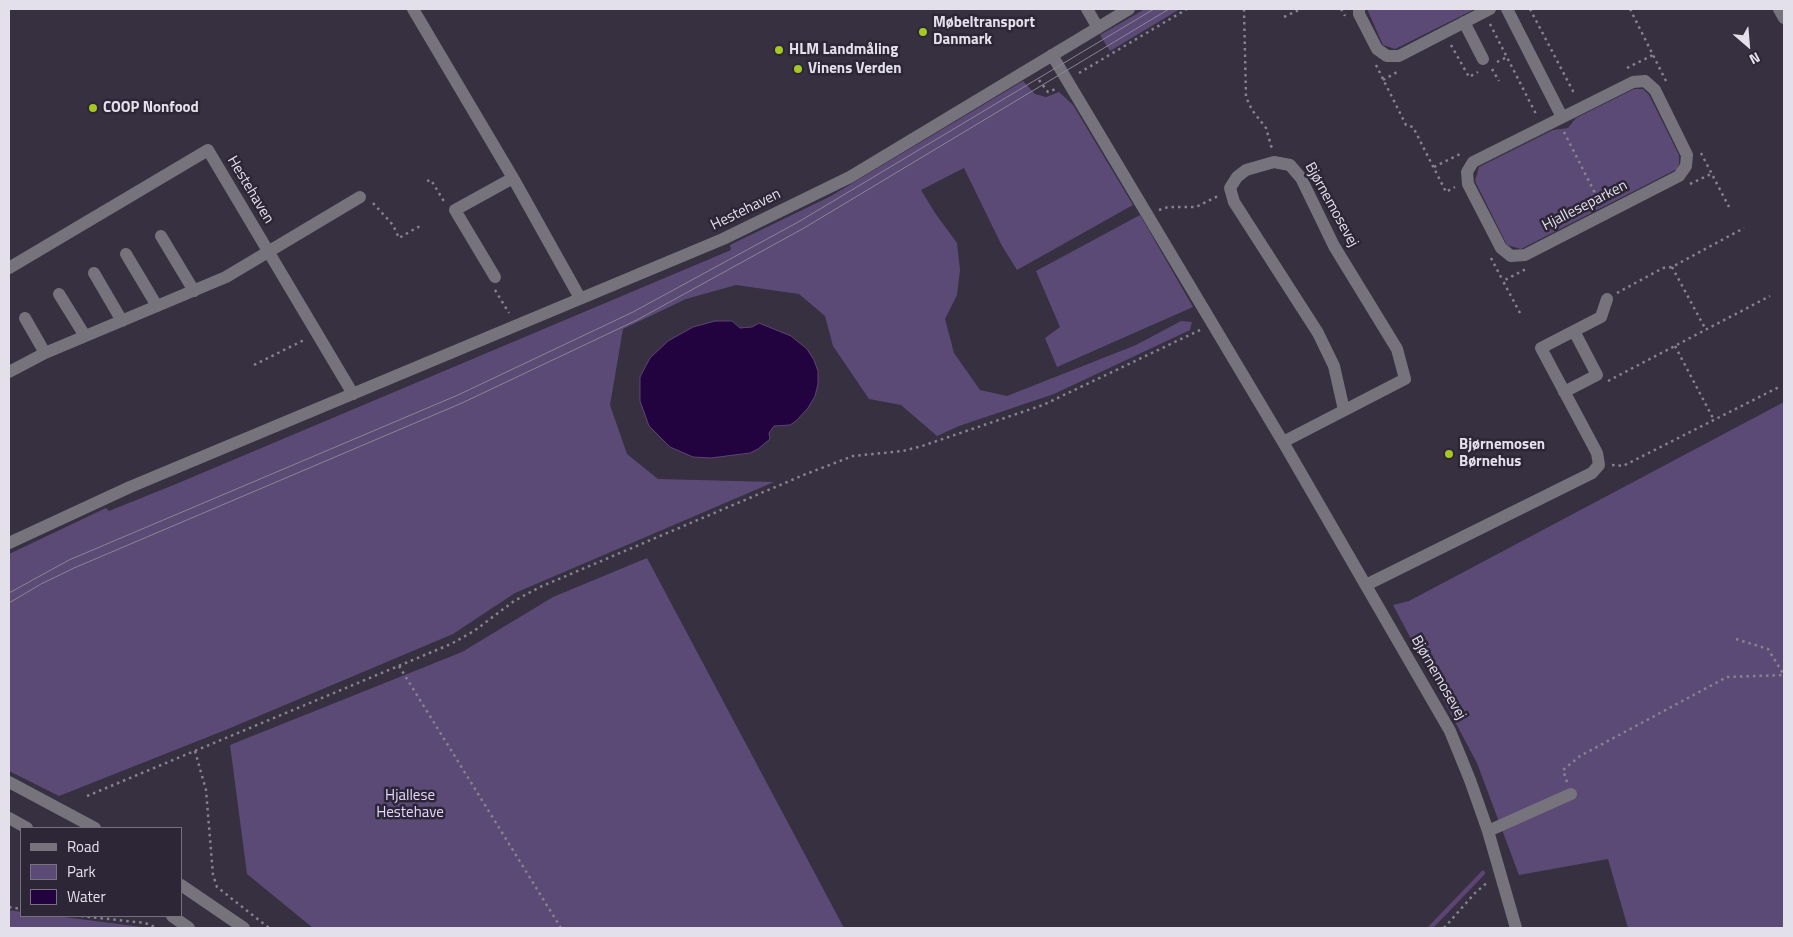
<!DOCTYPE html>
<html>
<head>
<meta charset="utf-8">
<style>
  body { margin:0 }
  #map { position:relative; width:1793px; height:937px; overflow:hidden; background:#363041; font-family:"Titillium Web",sans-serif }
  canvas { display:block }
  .frame { position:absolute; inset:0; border:10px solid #e4e0eb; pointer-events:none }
  .legend { position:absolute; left:20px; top:827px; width:162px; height:90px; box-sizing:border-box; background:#2c2637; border:1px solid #76707f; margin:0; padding:6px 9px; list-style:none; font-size:15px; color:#e4e0eb }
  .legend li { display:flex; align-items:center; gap:10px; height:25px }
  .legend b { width:25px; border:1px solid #76707f }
  .north { position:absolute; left:1723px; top:20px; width:50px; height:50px; -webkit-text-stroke:4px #2c2637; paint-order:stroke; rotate:153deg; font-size:14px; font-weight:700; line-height:20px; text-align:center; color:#e4e0eb }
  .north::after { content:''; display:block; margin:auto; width:18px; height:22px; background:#e4e0eb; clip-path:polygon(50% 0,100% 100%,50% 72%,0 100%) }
</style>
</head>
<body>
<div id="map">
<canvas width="1793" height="937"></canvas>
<div class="frame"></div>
<ul class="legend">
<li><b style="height:6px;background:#76737c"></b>Road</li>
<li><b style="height:14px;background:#5b4a76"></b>Park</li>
<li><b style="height:14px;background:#23033f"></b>Water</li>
</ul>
<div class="north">N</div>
</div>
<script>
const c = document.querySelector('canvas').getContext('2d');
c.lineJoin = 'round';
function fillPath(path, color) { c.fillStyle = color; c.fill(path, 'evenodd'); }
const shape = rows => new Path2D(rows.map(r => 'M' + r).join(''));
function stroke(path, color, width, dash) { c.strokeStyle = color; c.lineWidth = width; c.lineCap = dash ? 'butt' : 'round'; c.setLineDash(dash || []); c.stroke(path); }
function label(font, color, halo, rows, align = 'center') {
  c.font = font + ' "Titillium Web",sans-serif'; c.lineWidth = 5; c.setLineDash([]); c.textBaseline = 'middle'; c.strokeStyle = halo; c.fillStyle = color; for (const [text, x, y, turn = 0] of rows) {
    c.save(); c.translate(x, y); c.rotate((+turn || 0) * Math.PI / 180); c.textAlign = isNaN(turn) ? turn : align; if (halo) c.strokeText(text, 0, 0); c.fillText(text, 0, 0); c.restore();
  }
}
fillPath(shape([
  [1145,9,1180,9,1110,51,1100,35],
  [1367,9,1475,9,1395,49,1383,45],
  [1023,81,1035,94,1046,97,1059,92,1073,105,1133,205,1017,270,1002,246,964,168,921,190,935,213,957,243,960,270,957,295,945,319,954,353,980,390,1007,396,1136,345,1181,321,1192,322,1190,330,1054,394,959,426,937,436,901,405,869,399,833,346,825,316,799,294,736,285,686,299,623,329,610,405,627,454,658,479,774,482,515,593,453,634,228,729,59,796,9,771,9,554,106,508,109,511,176,484,731,250,730,245,831,196],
  [1634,89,1643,89,1649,95,1679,155,1679,164,1677,169,1521,249,1507,245,1475,181,1479,167,1553,130,1568,128,1576,118],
  [1140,215,1193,307,1057,367,1045,338,1060,327,1036,271],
  [1784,402,1784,928,1628,928,1608,859,1519,875,1477,763,1393,605,1409,601],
  [647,558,844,928,313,928,247,874,230,745,462,652,553,597],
  [9,910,21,912,21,916,56,916,150,928,9,928]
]), '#5b4a76');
const water = shape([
  [715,321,732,321,740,328,752,327,759,323,791,336,807,349,814,360,818,371,818,384,815,396,808,408,796,421,790,425,774,426,769,433,770,439,758,449,750,453,711,458,693,457,670,447,649,426,640,401,640,377,650,358,668,341,693,327,715,321]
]);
fillPath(water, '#23033f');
stroke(water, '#5d4573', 1);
stroke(shape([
  [1430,928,1483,873]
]), '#5d4573', 4.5);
stroke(shape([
  [1244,9,1246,97,1252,110,1266,128,1272,149],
  [1341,9,1345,16],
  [1530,9,1575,95],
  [1630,9,1666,81],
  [1284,17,1301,9],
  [1490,24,1536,114],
  [1451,45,1469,77,1478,72],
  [1497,62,1507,57],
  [1376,65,1406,125,1413,127,1446,192,1455,187],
  [1627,68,1653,55],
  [1492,69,1499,81],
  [1079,73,1187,9],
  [1039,80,1048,92,1056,89],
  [1383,80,1399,71],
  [1564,132,1600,203],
  [1701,153,1729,207],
  [1434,167,1462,153],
  [427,181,431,180,445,203],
  [1690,184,1711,174],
  [373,203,393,225,399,238,418,227,423,229],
  [1159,210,1168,207,1196,207,1218,196],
  [1491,258,1503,281],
  [1672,267,1706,330],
  [495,290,509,313],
  [1617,293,1663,268,1672,267,1744,228],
  [1520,313,1503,281,1526,269],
  [1675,346,1714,420],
  [254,365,304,340],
  [1608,381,1770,296],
  [1612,465,1623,466,1779,387],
  [1736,639,1768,649,1784,675],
  [399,666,561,928],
  [195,751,206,790,213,875,217,887,269,928],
  [1567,782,1563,770,1580,756,1727,677,1784,675],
  [87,796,451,644,474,631,514,601,540,587,806,474,853,456,903,451,922,446,1043,405,1200,330],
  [9,907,21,909],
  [81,916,145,923,157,928],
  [1444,928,1475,893,1488,882]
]), '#878290', 2.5, [2.5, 4]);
stroke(shape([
  [413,9,513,178,580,298],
  [1087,9,1098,28],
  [1359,9,1359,14,1377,49,1387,56,1399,56,1490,9],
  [1507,9,1562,117],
  [1779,9,1784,18],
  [1464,22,1483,59],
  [1052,55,1283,442,1450,731,1470,780,1488,831,1516,928],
  [1645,81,1655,90,1687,155,1686,166,1679,176,1525,255,1511,256,1501,248,1468,184,1467,172,1473,162,1633,82,1645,81],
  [161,236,194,291],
  [126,254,157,306],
  [9,268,208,150,353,394],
  [94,273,122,321],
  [495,277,455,210,513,178],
  [59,294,85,336],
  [25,318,45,353,226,277,360,197],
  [9,372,45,353],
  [1564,392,1597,375,1574,331],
  [1283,442,1405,379,1397,349,1334,246,1301,178,1290,165,1274,162,1246,170,1237,177,1230,188,1234,202,1318,333,1334,366,1344,410],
  [9,543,130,487,723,239,850,177,1129,9],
  [1366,585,1592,473,1599,465,1597,453,1541,348,1601,317,1607,299],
  [9,782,95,828],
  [9,818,27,828],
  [1488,831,1571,794],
  [181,885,244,928],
  [172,916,189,928]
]), '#76737c', 12);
stroke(shape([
  [9,593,69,560,458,395,633,312,800,221,1154,9],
  [9,603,41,584,74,568,462,403,637,320,804,228,1169,9]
]), '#8a8593', 1);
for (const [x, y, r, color] of [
  [923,32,5,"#a5c823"],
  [779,50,5,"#a5c823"],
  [798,69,5,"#a5c823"],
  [93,108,5,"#a5c823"],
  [1449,454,5,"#a5c823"]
]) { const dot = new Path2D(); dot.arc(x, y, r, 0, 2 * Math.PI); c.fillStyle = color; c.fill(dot); stroke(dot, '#2c2637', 2); }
label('bold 15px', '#e4e0eb', '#2c2637', [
  ["Møbeltransport",933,23],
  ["Danmark",933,40],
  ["HLM Landmåling",789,50],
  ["Vinens Verden",808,69],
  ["COOP Nonfood",103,108],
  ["Bjørnemosen",1459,445],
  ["Børnehus",1459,462]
], 'left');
label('15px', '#e4e0eb', '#2c2637', [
  ["Hestehaven",250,190,59],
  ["Bjørnemosevej",1331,205,61],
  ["Hjalleseparken",1585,206,-27],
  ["Hestehaven",746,210,-26],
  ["Bjørnemosevej",1438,678,60]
]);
label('15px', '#e3d5fb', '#2c2637', [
  ["Hjallese",410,796],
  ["Hestehave",410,813]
]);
</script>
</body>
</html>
